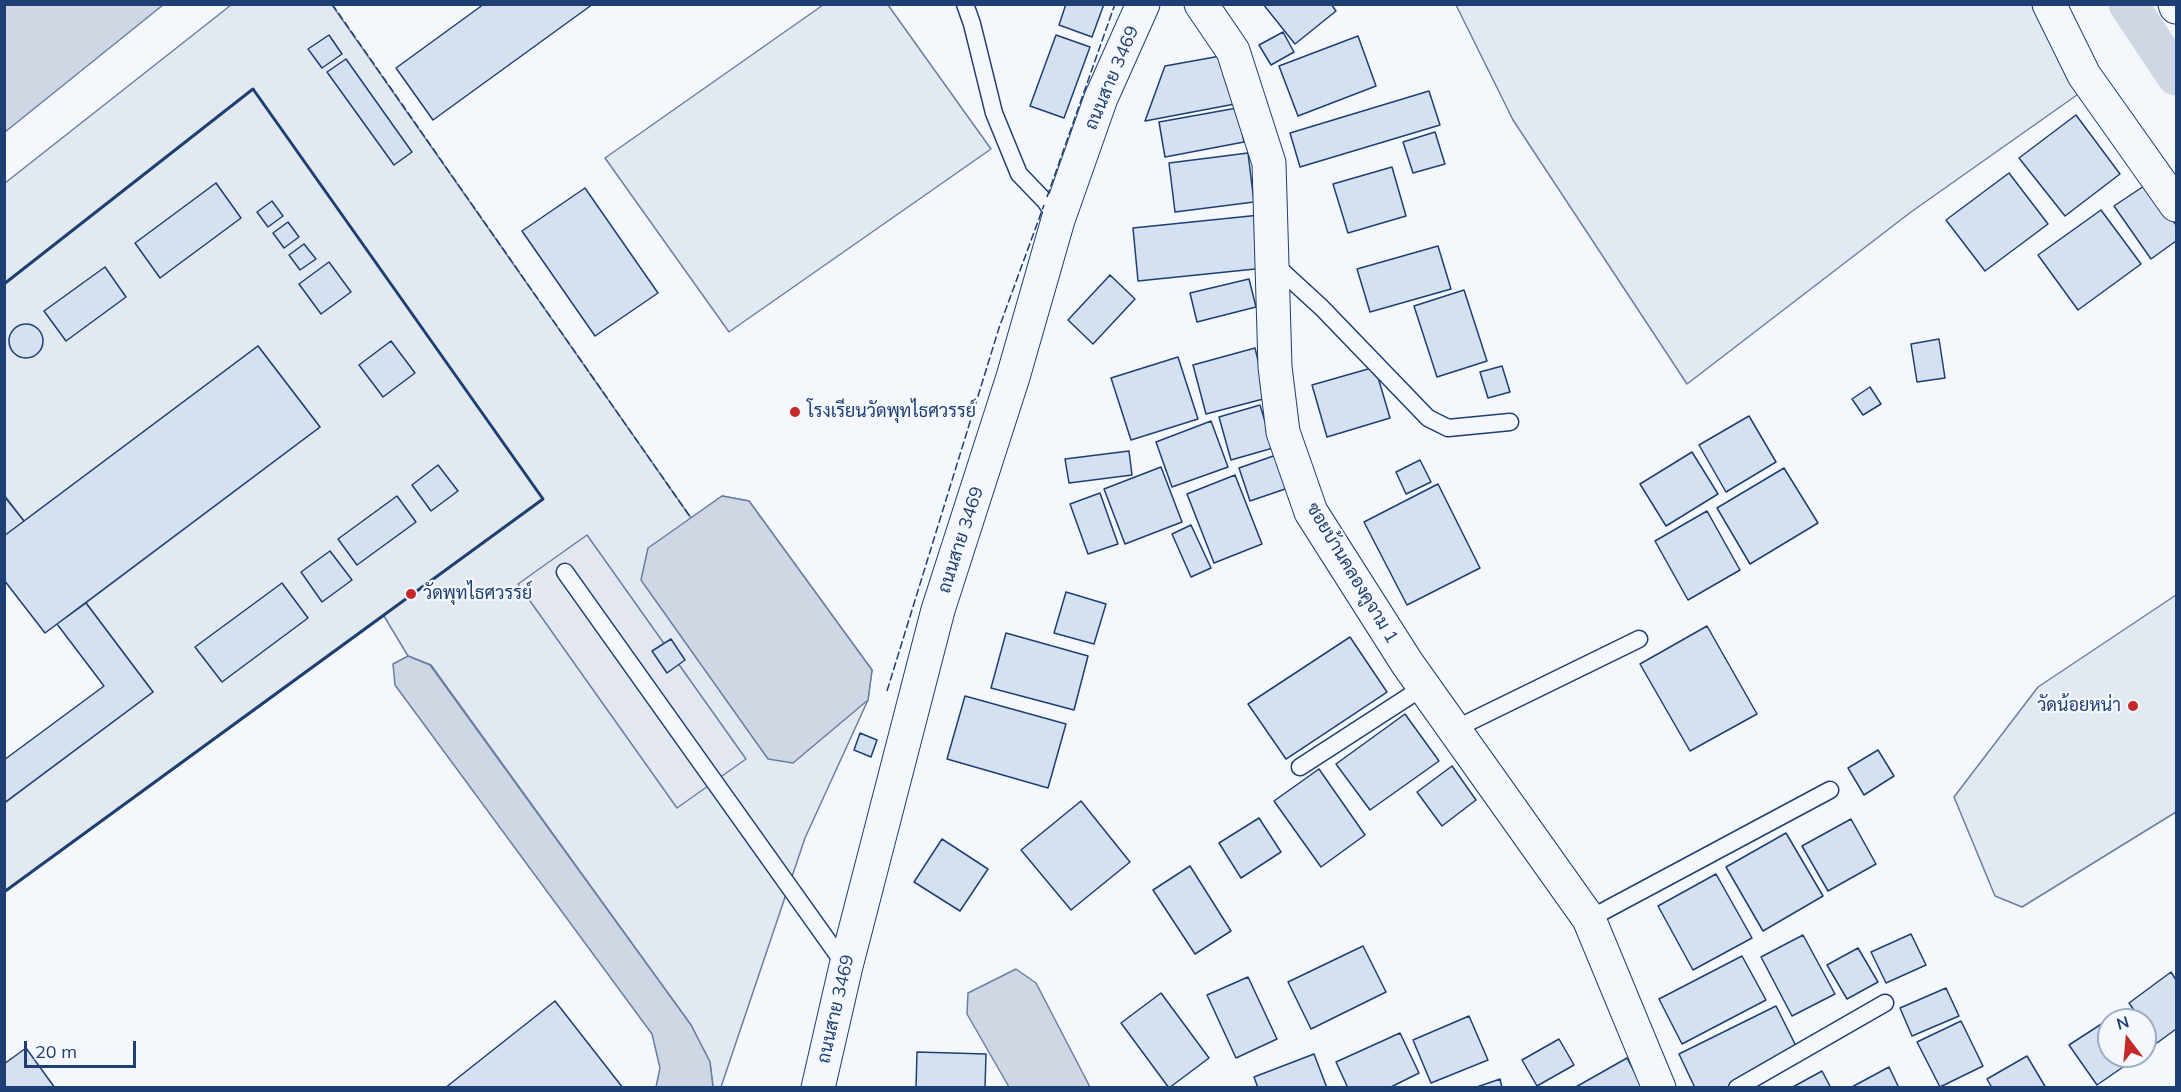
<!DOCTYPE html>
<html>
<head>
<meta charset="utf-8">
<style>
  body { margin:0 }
  #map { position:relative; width:2181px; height:1092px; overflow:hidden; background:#f4f7fb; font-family:Mulish,sans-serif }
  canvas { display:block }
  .frame { position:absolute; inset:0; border:6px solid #1d3f73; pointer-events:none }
  .north { position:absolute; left:2097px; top:1008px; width:60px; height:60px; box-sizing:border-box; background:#f4f7fb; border:2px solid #9eadc5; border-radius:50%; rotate:344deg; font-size:16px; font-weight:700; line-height:24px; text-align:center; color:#1d3f73 }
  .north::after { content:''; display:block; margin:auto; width:21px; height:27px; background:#c62828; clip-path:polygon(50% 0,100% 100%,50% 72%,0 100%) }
  .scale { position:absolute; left:24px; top:1041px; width:112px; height:27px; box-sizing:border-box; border:3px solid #1d3f73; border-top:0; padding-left:8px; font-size:18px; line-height:21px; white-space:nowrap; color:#1d3f73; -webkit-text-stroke:4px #f4f7fb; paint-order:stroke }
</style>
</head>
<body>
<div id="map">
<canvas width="2181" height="1092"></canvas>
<div class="frame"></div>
<div class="north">N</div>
<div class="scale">20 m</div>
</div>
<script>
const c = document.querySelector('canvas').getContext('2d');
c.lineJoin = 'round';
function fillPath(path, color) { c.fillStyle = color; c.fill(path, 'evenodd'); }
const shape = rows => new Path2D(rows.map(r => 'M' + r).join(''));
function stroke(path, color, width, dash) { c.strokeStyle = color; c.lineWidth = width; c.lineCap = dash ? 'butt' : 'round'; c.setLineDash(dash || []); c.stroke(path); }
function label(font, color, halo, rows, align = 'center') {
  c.font = font + ' Mulish,Sarabun,sans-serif'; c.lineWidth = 4.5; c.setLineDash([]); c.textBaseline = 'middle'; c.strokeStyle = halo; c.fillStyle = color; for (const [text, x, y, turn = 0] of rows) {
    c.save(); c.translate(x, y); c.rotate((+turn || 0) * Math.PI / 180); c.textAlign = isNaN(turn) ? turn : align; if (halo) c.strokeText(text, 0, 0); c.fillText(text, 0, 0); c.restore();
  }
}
const green = shape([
  [231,5,332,5,691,518,722,496,749,501,872,670,868,700,805,838,721,1087,713,1087,710,1062,691,1025,431,665,408,656,384,616,5,892,5,803,153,692,86,603,320,427,258,346,24,521,5,496,5,183,231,5],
  [823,5,888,5,991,149,729,332,605,158,823,5],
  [1456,5,2038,5,2084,90,1911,212,1687,384,1513,120,1456,5],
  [2176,595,2176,812,2022,907,1995,896,1954,797,2038,687,2176,595]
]);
fillPath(green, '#e3e9f0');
stroke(green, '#687fa3', 1.5);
const parking = shape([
  [587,535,746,759,677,808,518,584,587,535]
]);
fillPath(parking, '#e3e8f0');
stroke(parking, '#687fa3', 1.5);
const water = shape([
  [5,4,163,4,163,5,5,132,5,4],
  [722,496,749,501,872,670,868,700,793,763,768,759,641,580,648,548,722,496],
  [408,656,430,665,691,1025,710,1062,713,1087,656,1087,660,1068,652,1034,395,685,393,664,408,656],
  [1016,969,1036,983,1090,1087,1009,1087,967,1014,968,993,1016,969]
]);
fillPath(water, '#cfd7e4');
stroke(water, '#687fa3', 1.5);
stroke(shape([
  [2128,4,2176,76]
]), '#cfd7e4', 39);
const building = shape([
  [484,4,593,4,433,120,396,68,484,4],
  [1066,4,1104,4,1092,37,1059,25,1066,4],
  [1263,4,1331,4,1336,11,1295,44,1263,4],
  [1283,32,1294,52,1271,65,1259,45,1283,32],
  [329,35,342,54,322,68,308,49,329,35],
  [1056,35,1090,47,1064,118,1030,106,1056,35],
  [1358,36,1376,86,1298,116,1279,66,1358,36],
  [1226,55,1235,104,1145,121,1165,66,1226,55],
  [346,59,412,152,394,165,327,72,346,59],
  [1429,91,1440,125,1300,167,1290,133,1429,91],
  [1237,108,1244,142,1165,157,1159,122,1237,108],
  [2076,115,2120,174,2065,216,2019,158,2076,115],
  [1435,132,1445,164,1413,173,1403,142,1435,132],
  [1248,153,1254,202,1175,212,1169,163,1248,153],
  [1392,167,1406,216,1348,233,1333,184,1392,167],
  [2009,173,2048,224,1985,271,1946,220,2009,173],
  [216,183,241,218,160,278,135,243,216,183],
  [2147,184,2176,225,2176,241,2151,259,2114,206,2147,184],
  [585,188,658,293,595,336,522,231,585,188],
  [272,201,283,216,268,227,257,212,272,201],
  [2101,210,2141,264,2078,310,2038,255,2101,210],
  [1260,215,1265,268,1138,281,1133,228,1260,215],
  [288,222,299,237,284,248,273,233,288,222],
  [304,244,316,259,300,270,289,255,304,244],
  [1438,246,1451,289,1370,312,1357,269,1438,246],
  [329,262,351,292,321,314,299,284,329,262],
  [105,267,126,297,66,341,44,311,105,267],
  [1110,275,1135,299,1093,344,1068,320,1110,275],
  [1249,279,1256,307,1197,322,1190,293,1249,279],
  [1464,290,1487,361,1437,377,1414,306,1464,290],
  '9 341a17 17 0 1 1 34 0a17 17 0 1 1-34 0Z',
  [1939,339,1945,378,1917,382,1911,344,1939,339],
  [391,341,415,373,383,397,359,365,391,341],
  [258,346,320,427,45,633,4,580,4,536,258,346],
  [1255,348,1267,398,1206,414,1193,365,1255,348],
  [1178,357,1198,419,1131,440,1111,378,1178,357],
  [1502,366,1510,392,1488,398,1480,372,1502,366],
  [1375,367,1390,418,1327,437,1312,385,1375,367],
  [1870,387,1881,404,1863,415,1852,399,1870,387],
  [1260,405,1273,448,1231,460,1219,417,1260,405],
  [1749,416,1776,462,1726,492,1699,445,1749,416],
  [1211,421,1228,467,1172,487,1156,442,1211,421],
  [1129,451,1132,475,1069,483,1065,459,1129,451],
  [1692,452,1718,494,1666,526,1640,484,1692,452],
  [1279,454,1291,487,1250,501,1239,468,1279,454],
  [1420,460,1431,482,1406,494,1396,472,1420,460],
  [438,465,458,491,431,511,412,485,438,465],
  [1161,467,1182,522,1125,544,1104,489,1161,467],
  [1784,468,1818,523,1750,564,1717,508,1784,468],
  [1235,475,1262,544,1214,563,1187,494,1235,475],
  [1438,484,1480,568,1407,605,1364,522,1438,484],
  [1100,493,1118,544,1088,554,1070,504,1100,493],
  [4,496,24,521,4,536,4,496],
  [397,496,416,522,357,565,338,539,397,496],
  [1707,511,1740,570,1688,600,1655,541,1707,511],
  [1191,525,1211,568,1191,577,1172,534,1191,525],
  [330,551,352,580,322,602,301,572,330,551],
  [282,583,308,618,222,682,195,647,282,583],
  [1066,592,1106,604,1094,644,1054,633,1066,592],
  [86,603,153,692,4,803,4,760,104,686,57,624,86,603],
  [1707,626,1757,714,1690,751,1640,664,1707,626],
  [1006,633,1088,656,1074,710,991,688,1006,633],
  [1350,637,1387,692,1286,759,1248,704,1350,637],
  [671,639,685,660,667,673,652,651,671,639],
  [965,696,1066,724,1048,788,947,759,965,696],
  [1405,714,1439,761,1370,810,1336,764,1405,714],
  [860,733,877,740,871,757,854,750,860,733],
  [1878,750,1894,776,1864,795,1848,768,1878,750],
  [1452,766,1476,800,1442,826,1417,792,1452,766],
  [1319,769,1365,835,1321,867,1274,801,1319,769],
  [1081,801,1130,862,1071,910,1021,850,1081,801],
  [1259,818,1281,852,1241,878,1219,843,1259,818],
  [1851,819,1876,864,1828,891,1802,846,1851,819],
  [1786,833,1823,896,1763,931,1726,867,1786,833],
  [942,839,988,869,960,911,914,882,942,839],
  [1190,866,1231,931,1195,954,1153,890,1190,866],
  [1716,874,1752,938,1693,970,1658,906,1716,874],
  [1911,934,1926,965,1886,983,1871,952,1911,934],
  [1803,935,1835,994,1792,1016,1761,957,1803,935],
  [1363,946,1386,992,1311,1029,1288,982,1363,946],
  [1858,948,1878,982,1847,999,1827,965,1858,948],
  [1742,956,1766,1000,1682,1044,1659,999,1742,956],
  [2171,972,2176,980,2176,1029,2157,1043,2145,1026,2145,1020,2141,1020,2129,1003,2171,972],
  [1248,977,1277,1039,1236,1058,1207,995,1248,977],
  [1946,988,1959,1016,1912,1036,1900,1008,1946,988],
  [1161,993,1209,1058,1169,1088,1121,1023,1161,993],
  [555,1001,623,1088,445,1088,555,1001],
  [1776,1006,1799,1052,1727,1088,1695,1088,1679,1054,1776,1006],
  [1469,1016,1488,1060,1431,1083,1413,1040,1469,1016],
  [2109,1019,2109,1056,2135,1056,2136,1058,2097,1085,2069,1045,2109,1019],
  [1961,1021,1983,1066,1940,1087,1917,1042,1961,1021],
  [1400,1033,1419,1073,1389,1088,1348,1088,1336,1062,1400,1033],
  [1559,1039,1574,1065,1537,1086,1522,1060,1559,1039],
  [26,1048,55,1088,4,1088,4,1064,26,1048],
  [917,1052,986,1054,985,1088,916,1088,917,1052],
  [1314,1054,1327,1088,1258,1088,1254,1077,1314,1054],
  [2027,1056,2046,1088,1992,1088,1987,1079,2027,1056],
  [1627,1058,1643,1088,1574,1088,1627,1058],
  [1889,1067,1899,1088,1850,1088,1889,1067],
  [1822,1071,1831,1088,1791,1088,1822,1071],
  [1500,1079,1502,1088,1474,1088,1500,1079]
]);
fillPath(building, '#d5e0f0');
stroke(building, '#1d3f73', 1.5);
const service = shape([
  [965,4,972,24,994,113,1019,174,1045,201,1058,220],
  [1273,263,1322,308,1428,418,1448,428,1510,422],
  [565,572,845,965],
  [1455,729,1639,639],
  [1300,767,1425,686],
  [1589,919,1830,790],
  [1737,1088,1885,1003]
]);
const minor = shape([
  [1201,4,1233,51,1269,163,1275,367,1283,432,1311,512,1407,663,1589,919,1659,1088],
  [2049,4,2084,75,2176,205],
  [2175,4,2176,7]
]);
const tertiary = shape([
  [818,1088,846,966,938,610,1013,377,1058,220,1101,98,1143,4]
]);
stroke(service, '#1d3f73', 19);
stroke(minor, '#1d3f73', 35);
stroke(tertiary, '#1d3f73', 35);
stroke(service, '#f4f7fb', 16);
stroke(minor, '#f4f7fb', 33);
stroke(tertiary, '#f4f7fb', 33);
stroke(shape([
  [332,4,691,518],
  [1047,197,1115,4],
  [887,691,999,328,1044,205]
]), '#1d3f73', 1.5, [8, 3]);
stroke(shape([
  [4,284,253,89,543,499,4,892]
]), '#1d3f73', 3);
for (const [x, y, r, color] of [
  [795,412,6,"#c62828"],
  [411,594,6,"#c62828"],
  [2133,706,6,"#c62828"]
]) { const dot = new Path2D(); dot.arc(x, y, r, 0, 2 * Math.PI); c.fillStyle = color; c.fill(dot); stroke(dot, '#f4f7fb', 2); }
label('18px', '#1d3f73', '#f4f7fb', [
  ["ถนนสาย 3469",1112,78,-67],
  ["ถนนสาย 3469",961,540,-72],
  ["ซอยบ้านคลองคูจาม 1",1352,573,59],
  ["ถนนสาย 3469",836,1009,-77]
]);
label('18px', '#1d3f73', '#f4f7fb', [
  ["โรงเรียนวัดพุทไธศวรรย์",807,412],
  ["วัดพุทไธศวรรย์",423,594],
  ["วัดน้อยหน่า",2121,706,"right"]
], 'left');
</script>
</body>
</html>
